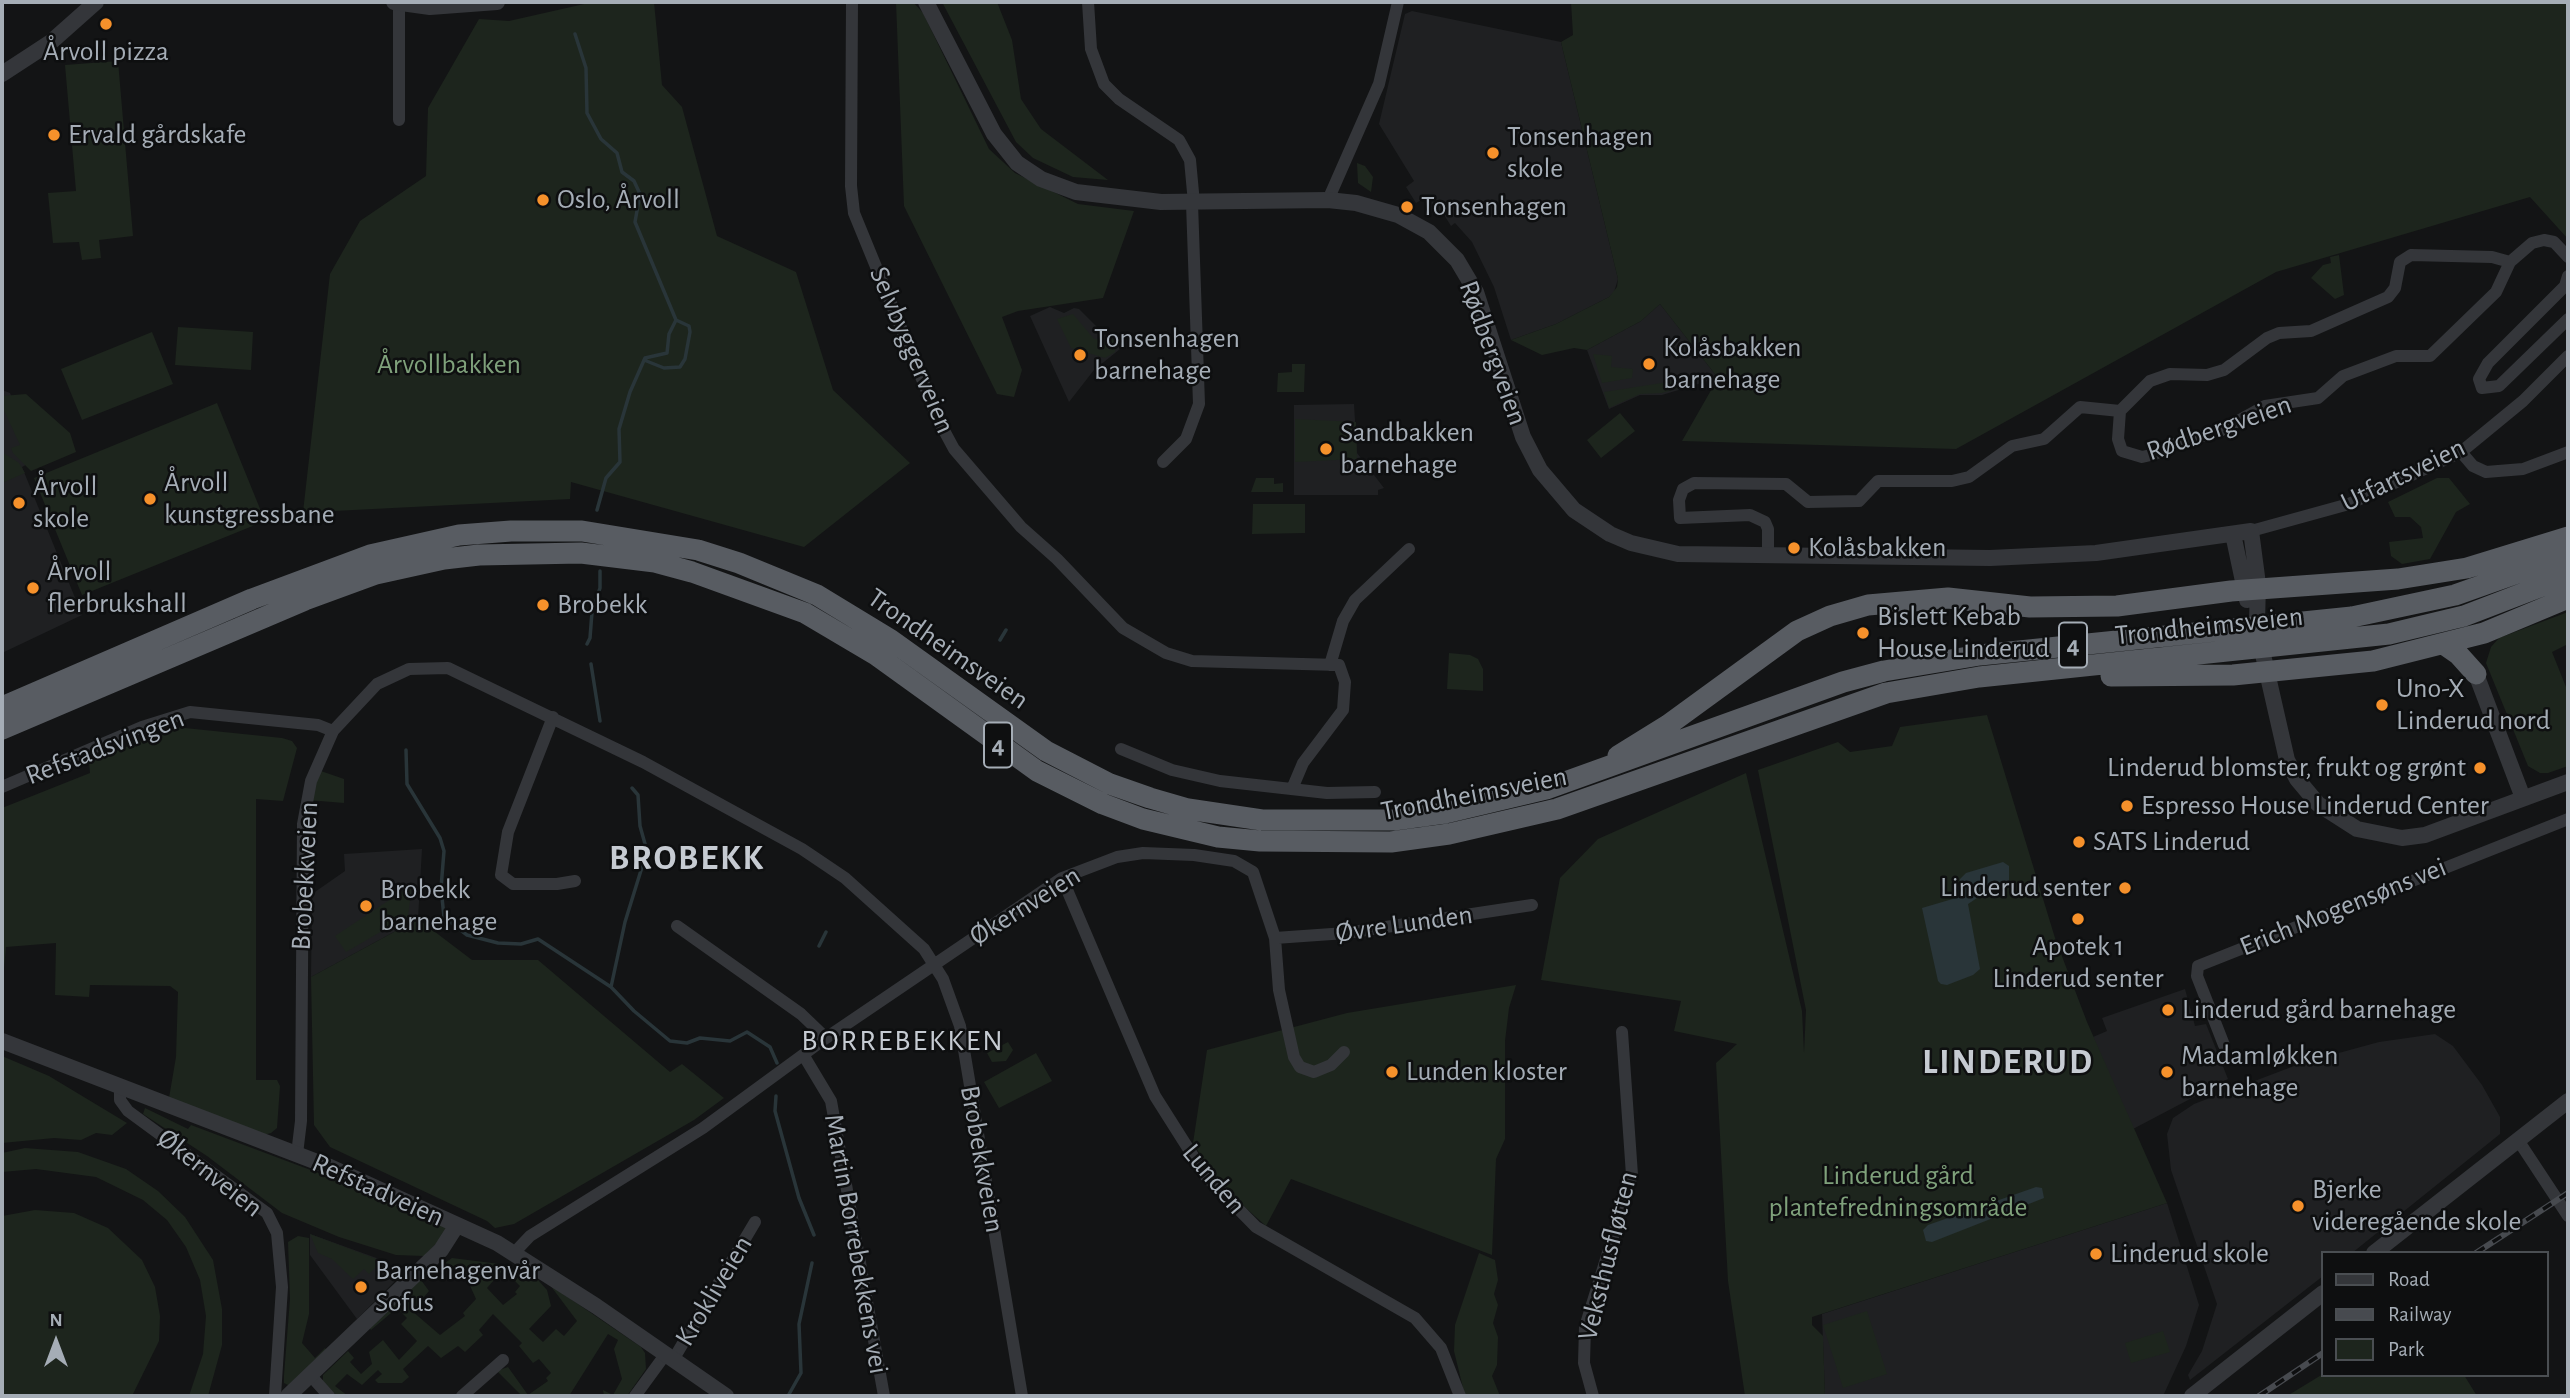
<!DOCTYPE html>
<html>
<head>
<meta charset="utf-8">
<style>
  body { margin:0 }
  #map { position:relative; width:2570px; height:1398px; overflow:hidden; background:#131415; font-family:"Alegreya Sans",sans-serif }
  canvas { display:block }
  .frame { position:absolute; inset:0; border:4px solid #a5adb6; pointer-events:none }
  .legend { position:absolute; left:2321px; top:1251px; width:228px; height:126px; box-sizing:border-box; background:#0e0f10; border:2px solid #4a4e52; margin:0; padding:9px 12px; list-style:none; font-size:21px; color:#a5adb6 }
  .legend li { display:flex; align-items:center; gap:14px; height:35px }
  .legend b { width:35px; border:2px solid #4a4e52 }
  .north { position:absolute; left:21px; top:1307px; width:70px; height:70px; -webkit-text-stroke:5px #0e0f10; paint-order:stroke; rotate:0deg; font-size:19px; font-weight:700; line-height:28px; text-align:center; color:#a5adb6 }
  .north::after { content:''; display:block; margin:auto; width:24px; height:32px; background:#a5adb6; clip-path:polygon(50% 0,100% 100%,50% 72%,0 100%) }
</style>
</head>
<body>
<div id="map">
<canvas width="2570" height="1398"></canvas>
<div class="frame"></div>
<ul class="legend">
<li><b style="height:9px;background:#34363a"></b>Road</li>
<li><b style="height:9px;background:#474a4f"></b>Railway</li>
<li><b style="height:19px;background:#1d251d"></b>Park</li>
</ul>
<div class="north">N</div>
</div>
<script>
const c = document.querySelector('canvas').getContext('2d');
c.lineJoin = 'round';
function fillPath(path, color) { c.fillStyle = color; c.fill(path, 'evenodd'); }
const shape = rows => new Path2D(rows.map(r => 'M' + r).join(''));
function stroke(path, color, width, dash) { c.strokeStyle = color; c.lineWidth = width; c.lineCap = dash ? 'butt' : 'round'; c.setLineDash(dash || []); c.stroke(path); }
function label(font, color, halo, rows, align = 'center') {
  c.font = font + ' "Alegreya Sans",sans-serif'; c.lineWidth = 5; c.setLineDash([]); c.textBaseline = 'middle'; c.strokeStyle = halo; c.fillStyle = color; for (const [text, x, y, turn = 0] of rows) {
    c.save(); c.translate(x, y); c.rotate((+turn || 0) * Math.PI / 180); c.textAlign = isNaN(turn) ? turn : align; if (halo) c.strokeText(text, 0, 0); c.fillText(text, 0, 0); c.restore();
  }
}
fillPath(shape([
  [1412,11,1561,42,1618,279,1614,292,1609,297,1556,324,1511,340,1494,287,1472,242,1455,223,1451,226,1441,210,1433,214,1423,199,1416,203,1406,187,1414,181,1379,124,1405,14],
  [1660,304,1718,378,1662,395,1640,395,1609,409,1587,350,1641,321],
  [1050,307,1064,313,1074,308,1079,309,1107,337,1117,339,1120,349,1094,370,1069,402,1030,316],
  [2,390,10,393,37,459,22,467,82,615,2,653],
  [1354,404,1357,453,1384,488,1378,490,1378,495,1294,495,1294,405],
  [422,849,418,919,311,977,312,894,345,871,344,854],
  [2185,989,2195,1026,2206,1024,2228,1079,2133,1129,2093,1037,2107,1031,2102,1018],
  [2435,1034,2453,1046,2482,1085,2500,1117,2500,1134,2352,1253,2323,1253,2323,1276,2190,1380,2188,1375,2202,1351,2217,1304,2171,1170,2167,1134,2173,1118,2194,1104,2302,1063,2379,1042],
  [2167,1203,2199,1305,2186,1346,2163,1396,1825,1396,1822,1314],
  [310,1234,382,1260,399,1277,357,1319,310,1255]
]), '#1f2022');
fillPath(shape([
  [593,2,654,2,662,85,682,107,717,236,796,272,833,390,910,463,804,547,571,482,570,499,314,512,302,521,330,274,360,221,426,176,428,108,479,19,509,21],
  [896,2,913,2,923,13,989,149,1015,173,1078,204,1134,211,1103,298,1018,311,1002,317,1022,370,1014,397,997,394,904,206],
  [942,2,997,2,1012,40,1021,99,1041,129,1108,180,1073,177,1033,158,1016,142],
  [1571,2,2568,2,2568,239,2530,197,2276,272,1956,449,1682,441,1718,378,1660,304,1641,321,1587,350,1574,348,1542,355,1511,340,1556,324,1609,297,1617,287,1618,279,1561,42,1573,35],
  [118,61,133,236,99,240,101,258,82,260,79,242,53,243,48,193,76,191,65,65],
  [1357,163,1365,166,1373,177,1371,192,1358,183],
  [2339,255,2344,295,2335,299,2311,278,2323,265,2331,263,2330,257],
  [1073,314,1094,339,1117,339,1115,352,1105,358,1071,348,1057,319],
  [178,327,253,332,251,370,175,365],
  [152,332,173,384,82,420,61,369],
  [1593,354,1612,356,1611,367,1633,369,1632,378,1602,383],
  [1292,364,1305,364,1304,392,1277,392,1278,373,1292,372],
  [1681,380,1683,387,1662,393,1640,394,1609,408,1604,392],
  [26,394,70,433,76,452,31,471,13,453,11,448,20,445,2,406,2,396],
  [217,403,265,521,82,595,34,478],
  [1620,413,1635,431,1601,458,1587,440],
  [1295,419,1356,422,1357,459,1295,462],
  [2,452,19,463,25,473,2,483],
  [1256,478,1274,478,1274,484,1283,483,1283,492,1251,492],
  [2437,478,2449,478,2470,504,2456,512,2430,559,2402,564,2391,556,2389,542,2423,538,2421,527,2410,517,2395,517,2388,502],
  [1253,504,1305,504,1305,533,1252,534],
  [2568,612,2568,644,2552,652,2568,692,2568,766,2548,773,2540,773,2528,766,2486,663,2491,647,2499,638],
  [1449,653,1470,655,1478,659,1483,669,1483,691,1447,689],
  [1987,715,2055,938,2087,1022,2167,1203,1812,1317,1812,1325,1823,1336,1825,1396,1745,1396,1728,1281,1716,1063,1737,1044,1674,1031,1681,1001,1541,980,1560,878,1598,839,1746,773,1802,1011,1804,1053,1806,1010,1758,770,1838,742,1850,752,1892,746,1900,727],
  [175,727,282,738,292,741,297,748,283,801,256,799,256,1080,277,1080,280,1086,277,1128,271,1133,264,1135,169,1098,176,1057,178,992,170,986,90,985,89,997,55,995,56,943,6,947,2,990,2,808,90,773,89,762],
  [318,770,344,779,344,803,308,800],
  [412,885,408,916,346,952,335,936],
  [418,919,472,960,538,960,670,1072,682,1064,724,1098,694,1120,514,1224,495,1228,487,1221,330,1147,314,1125,311,977],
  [1516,985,1509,1008,1505,1041,1505,1139,1496,1159,1492,1255,1291,1179,1266,1226,1219,1184,1193,1143,1207,1050,1347,1013],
  [1008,1042,1013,1050,1006,1061,992,1062,987,1053],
  [1036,1053,1052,1081,999,1108,984,1082],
  [2,1056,49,1076,127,1123,112,1135,96,1133,81,1140,54,1138,2,1143],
  [145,1108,188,1129,191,1125,369,1192,446,1227,447,1233,424,1256,396,1255,339,1237,282,1213,207,1156,143,1114],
  [25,1148,78,1152,126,1169,158,1191,185,1217,213,1260,222,1309,222,1345,208,1396,189,1396,203,1354,206,1316,200,1280,186,1247,167,1220,143,1200,96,1177,36,1169,2,1172,2,1153],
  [35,1210,74,1213,108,1228,142,1260,155,1287,160,1316,159,1341,132,1396,2,1396,2,1216],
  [310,1234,382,1261,369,1274,364,1269,353,1279,332,1259,318,1253],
  [298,1236,309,1238,309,1314,302,1343,315,1358,325,1348,327,1351,293,1384,288,1385,284,1383,284,1375,290,1299,288,1242],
  [1479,1253,1495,1260,1498,1280,1494,1294,1498,1305,1493,1323,1498,1337,1497,1365,1492,1376,1500,1396,1465,1396,1454,1351,1455,1325],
  [452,1258,500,1264,508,1274,501,1272,487,1288,503,1305,517,1294,515,1292,520,1286,515,1281,522,1273,538,1280,547,1290,551,1306,529,1329,543,1342,556,1329,564,1336,577,1321,550,1285,641,1347,645,1353,646,1369,627,1396,604,1396,603,1390,613,1395,622,1379,614,1349,618,1340,608,1334,569,1396,522,1396,497,1371,508,1367,528,1395,548,1381,546,1378,551,1373,539,1359,533,1363,519,1346,522,1343,493,1314,479,1330,483,1335,465,1352,458,1346,441,1358,428,1346,403,1369,409,1377,402,1383,378,1383,375,1380,382,1374,378,1370,362,1385,347,1374,335,1386,348,1396,337,1396,323,1381,323,1375,348,1351,354,1358,350,1362,361,1374,372,1364,369,1352,383,1340,399,1360,417,1341,401,1324,407,1318,397,1308,371,1330,369,1327,410,1287,421,1280,429,1291,412,1311,440,1335,465,1316,463,1313,476,1299,467,1279,451,1265,442,1270,438,1268],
  [1867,1311,1887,1374,1843,1388,1823,1325],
  [2163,1331,2170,1352,2131,1363,2125,1343],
  [2323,1374,2464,1375,2477,1396,2287,1396]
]), '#1d251d');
fillPath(shape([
  [2003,862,2009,866,2009,886,1977,898,1968,904,1980,969,1973,975,1947,985,1941,984,1938,981,1922,908,1956,898,1960,879,1966,873],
  [2036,1187,2042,1188,2044,1198,1932,1242,1926,1241,1923,1230,1928,1225]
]), '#293539');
stroke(shape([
  [575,34,586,68,587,113,601,139,617,153,622,172,634,181,640,194,635,222,676,320,669,334,667,353,645,358,630,392,619,429,620,462,606,478,597,510],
  [644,360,664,368,680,367,685,359,690,332,689,326,676,320],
  [1000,640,1006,630],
  [587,644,590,638,592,612,600,588,600,571],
  [591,664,600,721],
  [406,750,407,784,440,838,444,851,441,888,444,917,467,935,498,943,521,944,538,939,611,987],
  [632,788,638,795,640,826,647,851,625,922,611,987,634,1011,670,1041,687,1043,700,1038,730,1041,747,1032,770,1047,777,1063],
  [819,946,826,932],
  [776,1096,775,1111,799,1198,814,1235],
  [788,1396,801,1373,799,1324,812,1263]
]), '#293539', 3.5);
stroke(shape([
  [852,2,851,186,854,213,940,423,954,449,1021,527,1057,559,1123,628,1166,653,1192,661,1339,665,1345,682,1343,710,1303,763,1292,789],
  [1088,2,1091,49,1104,84,1119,99,1179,140,1190,160,1194,203],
  [399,120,399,2],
  [1328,200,1379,84,1398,2],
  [2411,255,2492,257,2510,262,2496,292,2430,356,2396,356,2343,376,2318,398,2265,406,2220,431,2172,445,2155,454,2142,457,2122,451,2118,439,2120,411,2150,381,2170,374,2207,375,2224,370,2267,338,2279,333,2311,331,2388,297,2395,288,2400,262,2411,255],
  [2510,262,2532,243,2544,240,2554,242,2568,257],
  [2568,276,2565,286,2488,363,2479,379,2482,388,2499,386,2568,319],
  [2461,452,2473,466,2486,472,2523,469,2568,452],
  [1163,462,1186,439,1199,404,1192,203],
  [2251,531,2349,504,2461,452,2523,401,2568,356],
  [1768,556,1768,529,1765,522,1750,515,1680,518,1679,500,1683,489,1694,483,1786,484,1808,502,1859,501,1878,481,1952,481,1969,477,2012,446,2044,439,2080,407,2120,411],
  [1330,665,1343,621,1355,600,1409,549],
  [553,717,508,832,501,875,513,884,557,884,575,881],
  [1121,749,1172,770,1220,781,1327,793,1375,792],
  [2,787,142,727,190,712,318,725,333,731],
  [1062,878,1155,1096,1205,1175,1256,1227,1415,1318,1441,1348,1460,1396],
  [677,926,801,1014,826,1038],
  [1275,938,1346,933,1532,905],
  [2224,1045,2197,976,2198,966,2568,819],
  [804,1056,831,1101,884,1396],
  [120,1087,120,1100,128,1111,267,1213,277,1233,282,1287,275,1396],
  [2518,1140,2568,1216],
  [297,1154,301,1121,303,824,311,781,333,731,377,684,409,669,448,668,643,762,802,849,845,878,924,949,943,979,960,1026,1022,1396],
  [514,1253,530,1236,703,1128,826,1038,1062,878,1117,857,1143,853,1194,855,1234,861,1253,872,1275,938,1279,990,1294,1057,1300,1067,1314,1072,1331,1065,1344,1052],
  [673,1360,755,1222],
  [311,1376,329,1396],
  [462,1396,503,1360],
  [635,1396,665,1355],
  [1593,1396,1584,1363,1585,1327,1632,1175,1622,1032]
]), '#34363a', 12);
stroke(shape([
  [394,2,430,7,497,2],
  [926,2,994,134,1017,163,1041,179,1076,192,1161,202,1328,200,1356,203,1398,215,1429,232,1457,260,1476,292,1523,437,1540,470,1574,510,1610,534,1631,543,1678,554,1990,558,2096,553,2251,531,2258,584,2257,623],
  [2,74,51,42,96,2],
  [2233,534,2247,600],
  [2259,637,2287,760,2297,779,2318,804,2357,829,2402,838,2425,835,2568,782],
  [2476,674,2523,798],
  [2,1041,330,1167,497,1243,596,1306,726,1396],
  [2374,1253,2568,1101],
  [288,1396,441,1250,457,1225],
  [2192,1396,2323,1293]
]), '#34363a', 16);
stroke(shape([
  [2445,645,2458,654,2476,674],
  [2111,676,2233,675,2373,661,2484,633,2568,598],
  [2,707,252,599,370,555,459,535,511,531,582,531,698,550,739,563,817,595,891,640,1046,751,1110,784,1150,798,1188,809,1262,820,1394,820,1445,813,1546,789,1843,682,1884,671,1980,655,2352,617,2455,595,2568,555],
  [2,729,305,600,376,574,444,559,479,555,581,553,655,562,692,572,805,613,876,655,1037,771,1103,804,1143,819,1218,837,1260,841,1391,842,1449,834,1557,809,1886,693,1979,677,2389,634,2464,616,2568,576],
  [1618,756,1668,725,1797,631,1830,616,1868,605,1948,598,2030,607,2117,606,2231,591,2398,579,2467,568,2568,537]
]), '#585c62', 21);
const rail = shape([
  [2476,1253,2568,1193],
  [2259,1396,2323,1353]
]);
stroke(rail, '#474a4f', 6);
stroke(rail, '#0e0f10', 3.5, [10]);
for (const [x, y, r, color] of [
  [106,24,7,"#f6912b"],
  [54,135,7,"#f6912b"],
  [1493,153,7,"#f6912b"],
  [543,200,7,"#f6912b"],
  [1407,207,7,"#f6912b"],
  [1080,355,7,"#f6912b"],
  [1649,364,7,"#f6912b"],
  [1326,449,7,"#f6912b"],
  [150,499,7,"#f6912b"],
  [19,503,7,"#f6912b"],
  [1794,548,7,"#f6912b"],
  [33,588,7,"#f6912b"],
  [543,605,7,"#f6912b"],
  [1863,633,7,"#f6912b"],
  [2382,705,7,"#f6912b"],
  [2480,768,7,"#f6912b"],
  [2127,806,7,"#f6912b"],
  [2079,842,7,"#f6912b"],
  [2125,888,7,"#f6912b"],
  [366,906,7,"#f6912b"],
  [2078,919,7,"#f6912b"],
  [2168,1010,7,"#f6912b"],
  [1392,1072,7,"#f6912b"],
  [2167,1072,7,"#f6912b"],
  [2298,1206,7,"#f6912b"],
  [2096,1254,7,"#f6912b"],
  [361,1287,7,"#f6912b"]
]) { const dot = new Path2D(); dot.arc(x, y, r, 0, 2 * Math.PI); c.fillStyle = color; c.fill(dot); stroke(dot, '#0e0f10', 2.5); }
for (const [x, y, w] of [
  [2073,645,28],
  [998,745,28]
]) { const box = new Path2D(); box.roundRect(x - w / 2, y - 22.5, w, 45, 5); c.fillStyle = '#0e0f10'; c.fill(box); stroke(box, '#a5adb6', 2); }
label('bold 26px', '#a5adb6', null, [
  ["4",2073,645],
  ["4",998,745]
]);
label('28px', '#a5adb6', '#0e0f10', [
  ["Årvoll pizza",106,52,"center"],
  ["Ervald gårdskafe",68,135],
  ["Tonsenhagen",1507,137],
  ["skole",1507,169],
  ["Oslo, Årvoll",557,200],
  ["Tonsenhagen",1421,207],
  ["Tonsenhagen",1094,339],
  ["barnehage",1094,371],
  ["Kolåsbakken",1663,348],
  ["barnehage",1663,380],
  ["Sandbakken",1340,433],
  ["barnehage",1340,465],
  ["Årvoll",164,483],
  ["kunstgressbane",164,515],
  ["Årvoll",33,487],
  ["skole",33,519],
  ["Kolåsbakken",1808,548],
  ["Årvoll",47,572],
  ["flerbrukshall",47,604],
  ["Brobekk",557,605],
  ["Bislett Kebab",1877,617],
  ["House Linderud",1877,649],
  ["Uno-X",2396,689],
  ["Linderud nord",2396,721],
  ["Linderud blomster, frukt og grønt",2466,768,"right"],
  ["Espresso House Linderud Center",2141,806],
  ["SATS Linderud",2093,842],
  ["Linderud senter",2111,888,"right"],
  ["Brobekk",380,890],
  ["barnehage",380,922],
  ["Apotek 1",2078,947,"center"],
  ["Linderud senter",2078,979,"center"],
  ["Linderud gård barnehage",2182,1010],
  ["Madamløkken",2181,1056],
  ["barnehage",2181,1088],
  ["Lunden kloster",1406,1072],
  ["Bjerke",2312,1190],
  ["videregående skole",2312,1222],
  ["Linderud skole",2110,1254],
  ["Barnehagenvår",375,1271],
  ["Sofus",375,1303]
], 'left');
label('28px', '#a5adb6', '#0e0f10', [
  ["Selvbyggerveien",912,350,67],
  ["Rødbergveien",1493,353,70],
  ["Rødbergveien",2219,428,-19],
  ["Utfartsveien",2403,475,-26],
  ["Trondheimsveien",2209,626,-6],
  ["Trondheimsveien",948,649,35],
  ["Refstadsvingen",105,747,-21],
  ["Trondheimsveien",1474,794,-11],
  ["Brobekkveien",305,876,-87],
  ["Økernveien",1025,906,-32],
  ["Erich Mogensøns vei",2343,907,-22],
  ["Øvre Lunden",1404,924,-8],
  ["Brobekkveien",982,1159,80],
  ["Økernveien",210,1173,38],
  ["Lunden",1214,1179,50],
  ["Refstadveien",378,1190,24],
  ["Martin Borrebekkens vei",856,1244,80],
  ["Veksthusfløtten",1608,1256,-76],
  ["Krokliveien",714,1291,-59]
]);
label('28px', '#7fa17b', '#0e0f10', [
  ["Årvollbakken",449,365],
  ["Linderud gård",1898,1176],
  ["plantefredningsområde",1898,1208]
]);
c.letterSpacing = '2px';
label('30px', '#c6cbd2', '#0e0f10', [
  ["BORREBEKKEN",903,1041]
]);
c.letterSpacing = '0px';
c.letterSpacing = '2px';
label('bold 35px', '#c6cbd2', '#0e0f10', [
  ["BROBEKK",687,858],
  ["LINDERUD",2008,1062]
]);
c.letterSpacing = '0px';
</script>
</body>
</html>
